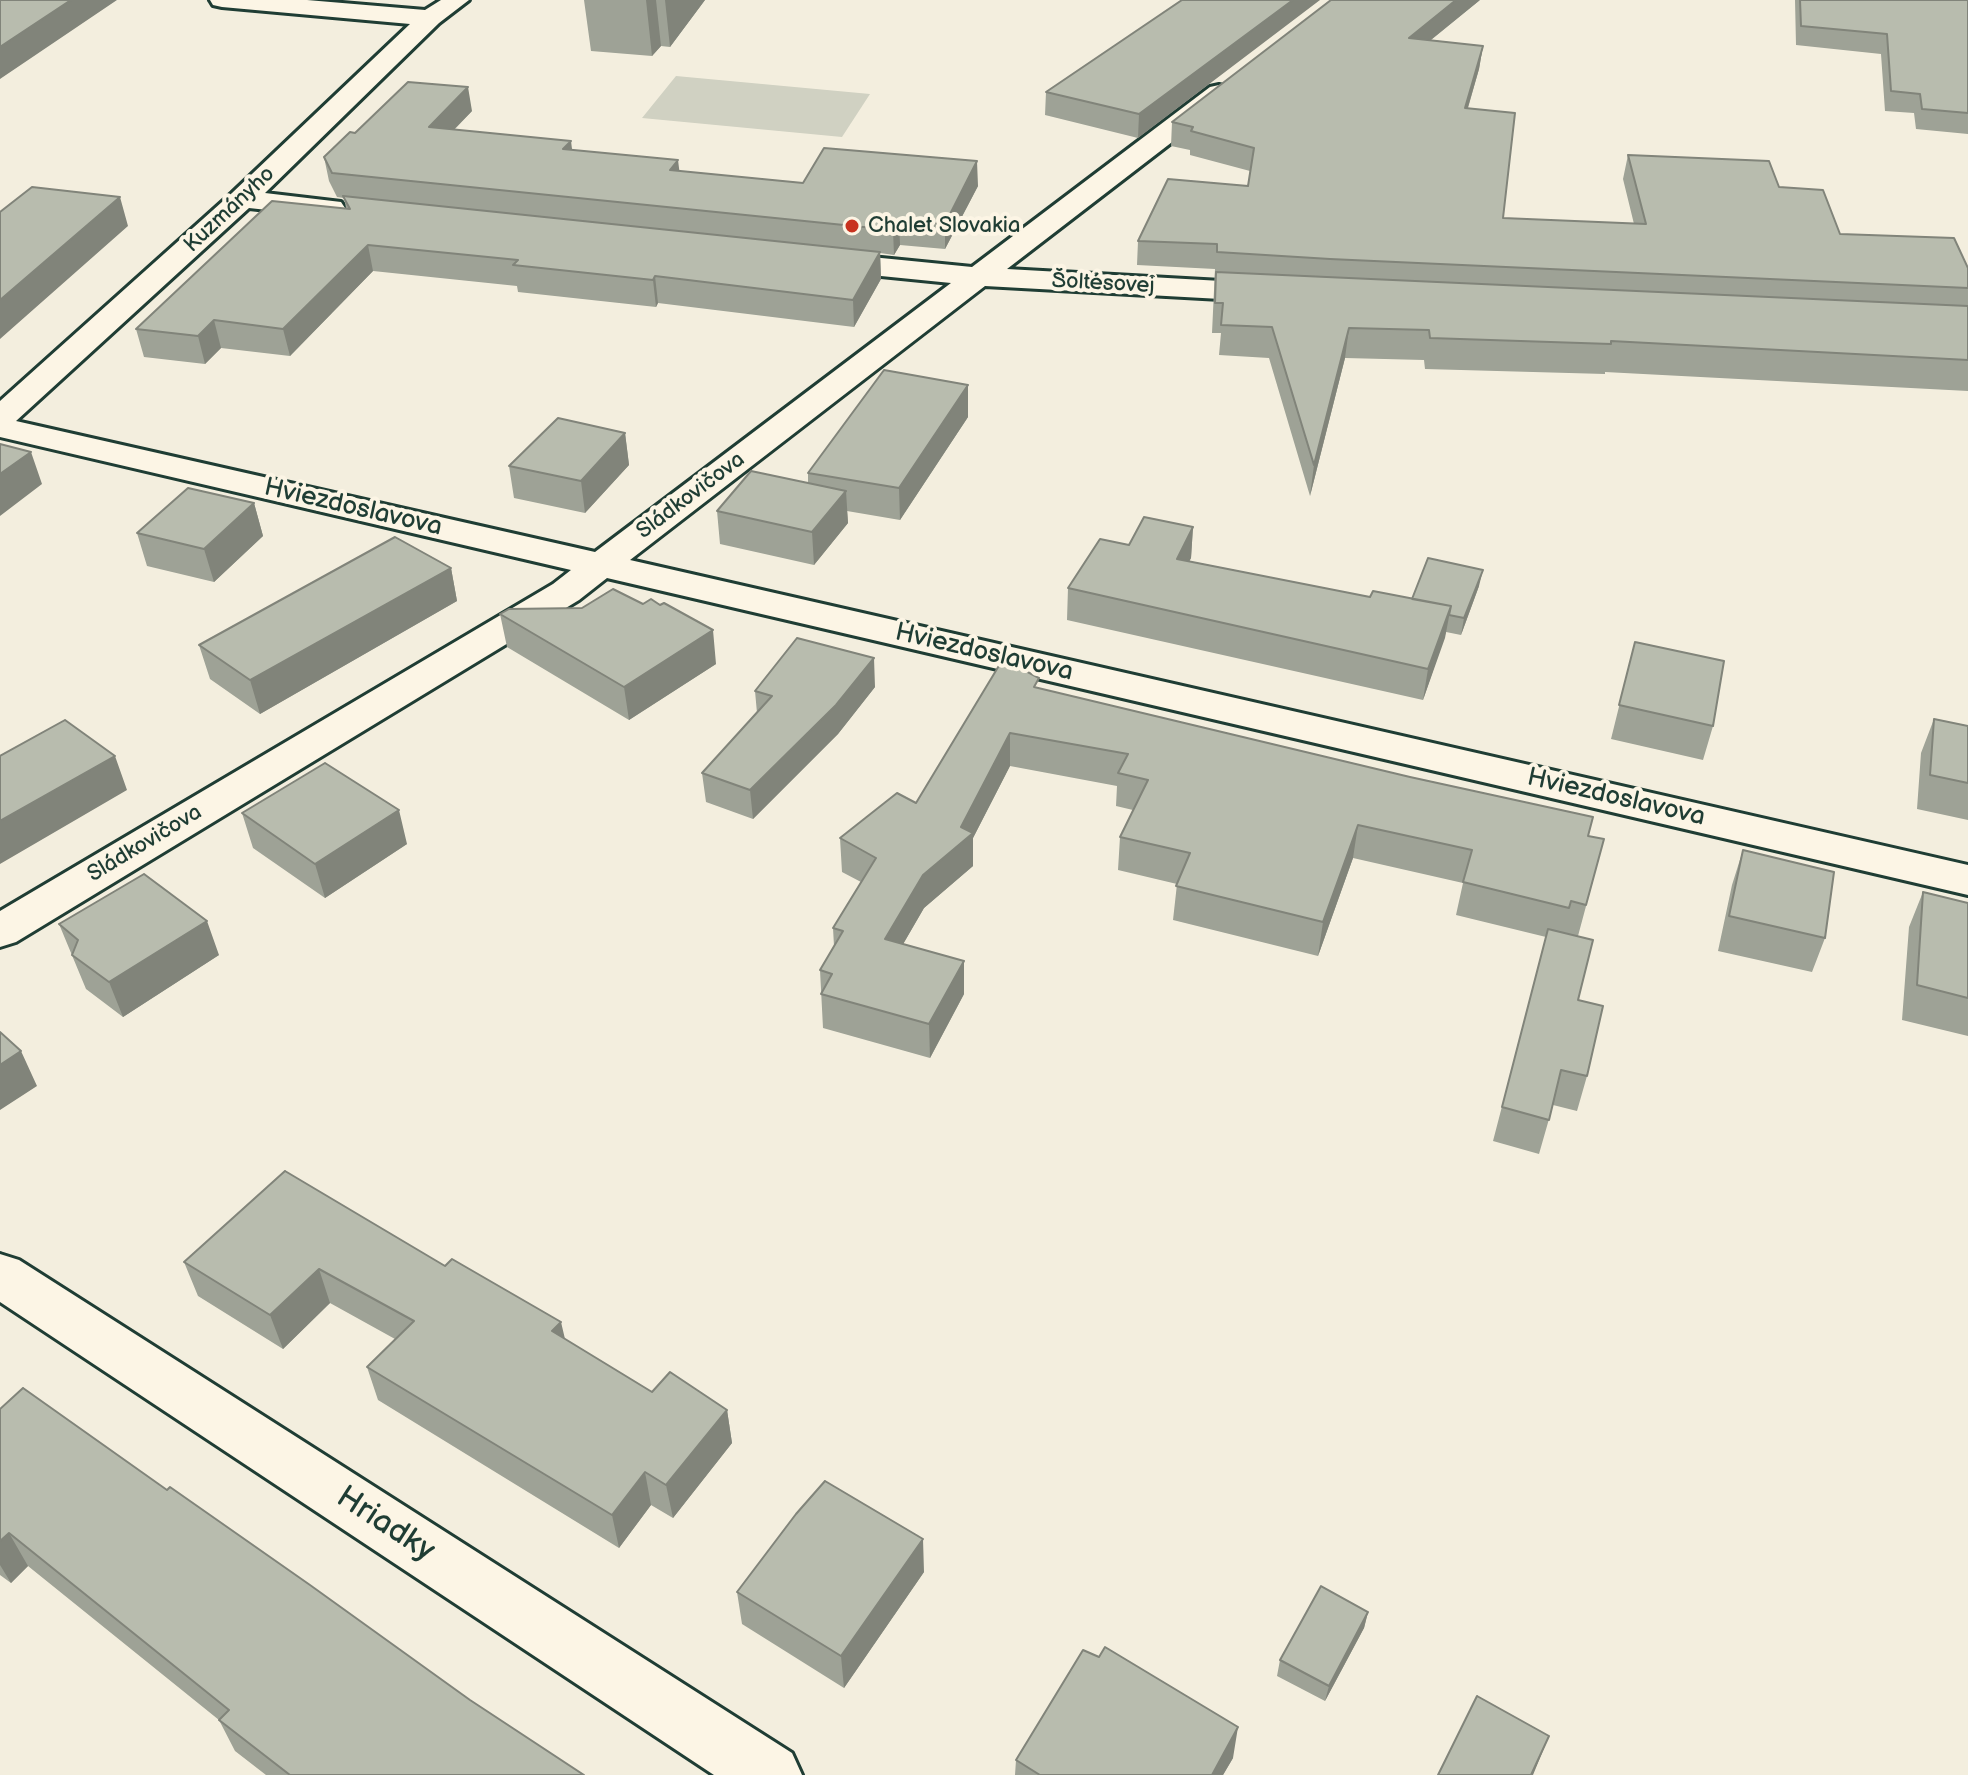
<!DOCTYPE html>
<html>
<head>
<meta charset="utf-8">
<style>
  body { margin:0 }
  canvas { display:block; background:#f3eede }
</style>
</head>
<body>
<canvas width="1968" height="1775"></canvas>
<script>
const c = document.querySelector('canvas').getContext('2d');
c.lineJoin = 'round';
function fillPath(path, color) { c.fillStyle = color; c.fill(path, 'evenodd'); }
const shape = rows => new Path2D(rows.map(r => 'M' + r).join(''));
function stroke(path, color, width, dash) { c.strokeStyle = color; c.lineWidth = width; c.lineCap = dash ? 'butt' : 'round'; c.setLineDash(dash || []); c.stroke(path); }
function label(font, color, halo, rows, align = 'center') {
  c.font = font + ' "Balsamiq Sans",sans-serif'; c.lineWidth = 8; c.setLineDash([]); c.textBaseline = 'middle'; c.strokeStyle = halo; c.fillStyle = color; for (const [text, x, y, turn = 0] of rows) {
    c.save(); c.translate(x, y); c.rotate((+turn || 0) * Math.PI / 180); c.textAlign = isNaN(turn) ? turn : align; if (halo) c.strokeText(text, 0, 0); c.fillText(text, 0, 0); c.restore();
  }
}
fillPath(shape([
  [676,76,870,94,842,137,642,118]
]), '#d0d1c2');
const street = shape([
  [210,0,307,0,425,10,441,0,469,0,439,23,265,193,341,202,345,208,341,214,331,217,249,208,16,421,595,552,951,283,821,270,810,267,806,261,810,255,821,252,972,267,1210,87,1219,85,1228,87,1232,93,1228,99,1007,269,1275,284,1286,286,1290,293,1286,300,1275,302,985,286,630,560,1968,865,1968,895,607,578,579,600,16,942,0,947,0,911,553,584,571,570,0,437,0,401,232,193,410,24,222,7,213,5,210,0],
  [0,1254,19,1260,792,1753,802,1775,714,1775,0,1302,0,1254]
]);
stroke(street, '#1f3d34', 6);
fillPath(street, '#fcf5e5');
fillPath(shape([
  [584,0,705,0,670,47,661,46,652,56,591,51],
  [1182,0,1138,138,1045,115,1046,92],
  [1480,0,1431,40,1483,46,1479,69,1468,108,1503,218,1634,224,1623,179,1628,155,1779,187,1840,234,1968,268,1968,391,1605,372,1605,374,1425,369,1424,360,1345,358,1310,496,1269,358,1219,355,1221,333,1212,333,1215,269,1137,265,1138,241,1248,186,1250,171,1190,155,1190,150,1171,146,1172,122],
  [1795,0,1968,0,1968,134,1916,129,1914,113,1885,111,1881,54,1796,45],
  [472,111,454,130,572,150,679,171,803,183,978,186,945,249,900,245,894,255,880,253,881,279,854,327,658,303,656,307,518,292,517,286,373,271,290,356,221,348,205,364,144,357,136,329,346,208,344,198,337,197,329,181,324,157,355,133],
  [968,385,968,417,900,520,847,511,848,523,814,565,720,544,717,511,808,483,808,473],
  [625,433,629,465,585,513,514,498,509,466],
  [254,503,263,536,214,582,147,566,137,533],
  [1193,527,1191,558,1189,561,1370,597,1412,599,1479,586,1461,635,1446,632,1423,700,1067,620,1068,588,1129,545],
  [451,568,457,601,260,714,210,679,199,645],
  [500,614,716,664,629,720,507,647],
  [1635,642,1713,726,1703,760,1611,739],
  [875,687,838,734,753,819,706,802,702,773,757,713,755,691],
  [1039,689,1588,836,1604,839,1578,936,1578,1000,1587,1076,1577,1111,1553,1105,1539,1154,1493,1141,1546,937,1456,915,1463,883,1353,858,1318,956,1173,920,1177,884,1118,870,1120,837,1133,810,1116,806,1117,786,1010,766,973,838,973,866,924,908,903,944,964,961,964,994,930,1058,823,1028,820,970,834,946,833,928,861,882,842,872,840,838,916,803],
  [1934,719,1968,726,1968,820,1917,809,1921,753],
  [242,813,407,844,325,898,253,848],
  [1743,850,1825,938,1812,972,1718,951,1732,885],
  [1923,892,1968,903,1968,1036,1902,1020,1909,927],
  [59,924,219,955,123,1017,86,989],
  [285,1171,652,1392,727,1410,732,1443,673,1518,651,1505,619,1548,378,1400,367,1367,395,1339,330,1303,283,1349,198,1296,184,1262],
  [0,1409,167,1490,470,1700,584,1775,266,1775,235,1751,219,1720,28,1566,11,1583,0,1575],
  [924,1572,844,1688,742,1624,737,1592],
  [1368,1612,1364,1628,1325,1701,1277,1676,1280,1660],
  [1099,1657,1233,1758,1223,1775,1015,1775,1016,1760]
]), '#9ea296');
fillPath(shape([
  [71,0,117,0,0,79,0,47],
  [646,0,656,0,661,46,652,56],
  [665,0,705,0,670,47],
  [1293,0,1320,0,1138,138,1139,114],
  [1456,0,1480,0,1406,60,1409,38],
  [1483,46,1479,69,1461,131,1465,108],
  [468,87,472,111,433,151,429,127],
  [571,141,574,165,563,149],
  [678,160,681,184,670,170],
  [977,161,978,186,945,249,945,224],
  [120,197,128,226,0,339,0,300],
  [899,219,900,245,894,255,893,230],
  [368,245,373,271,290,356,283,329],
  [880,252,881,279,854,327,853,300],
  [655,276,658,303,656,307,653,280],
  [214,320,221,348,205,364,198,336],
  [1349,328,1345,358,1310,496,1314,465],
  [968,385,968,417,900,520,899,488],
  [625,433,629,465,585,513,581,481],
  [31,452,42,484,0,516,0,474],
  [846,491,848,523,814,565,812,532],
  [254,503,263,536,214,582,204,549],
  [1193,527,1191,558,1175,590,1177,559],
  [451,568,457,601,260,714,250,680],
  [1483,570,1479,586,1461,635,1464,618],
  [1451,606,1445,638,1423,700,1428,669],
  [713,630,716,664,629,720,624,687],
  [874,658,875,687,838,734,753,819,750,790],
  [1010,733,1010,766,973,838,973,866,924,908,887,972,885,939,923,875,961,827],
  [115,756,127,790,0,864,0,821],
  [399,810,407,844,325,898,315,864],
  [1358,825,1353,858,1318,956,1323,922],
  [207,921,219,955,123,1017,109,982],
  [964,961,964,994,930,1058,929,1024],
  [21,1051,37,1086,0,1110,0,1065],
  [319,1269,330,1303,283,1349,270,1315],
  [561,1322,569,1356,552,1331],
  [727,1410,732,1443,673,1518,666,1485],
  [645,1472,651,1505,619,1548,612,1515],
  [9,1533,28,1566,11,1583,0,1565,0,1541],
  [923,1539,924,1572,844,1688,841,1656],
  [1368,1612,1364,1628,1325,1701,1329,1686],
  [1238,1727,1233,1758,1223,1775,1212,1775],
  [1549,1736,1533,1775,1531,1775]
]), '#81847a');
const building = shape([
  [0,0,71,0,0,47,0,0],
  [1182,0,1293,0,1139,114,1046,92,1182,0],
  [1331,0,1456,0,1409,38,1483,46,1465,108,1515,113,1503,218,1646,224,1628,155,1769,161,1779,187,1823,190,1840,234,1954,238,1968,268,1968,288,1330,259,1217,252,1217,244,1138,241,1168,179,1248,186,1254,148,1191,131,1193,127,1172,122,1331,0],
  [1800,0,1968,0,1968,113,1922,109,1920,94,1891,91,1887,34,1801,26,1800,0],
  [408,82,468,87,429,127,571,141,563,149,678,160,670,170,803,183,824,148,977,161,945,224,899,219,893,230,332,173,324,157,350,132,355,133,408,82],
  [32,187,120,197,0,300,0,212,32,187],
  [343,196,880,252,853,300,655,276,653,280,513,265,518,260,368,245,283,329,214,320,198,336,136,329,272,201,350,209,343,196],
  [1216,272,1968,306,1968,360,1611,341,1611,344,1430,338,1429,330,1349,328,1314,465,1272,327,1221,325,1223,303,1215,303,1216,272],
  [884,370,968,385,899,488,808,473,884,370],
  [558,418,625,433,581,481,509,466,558,418],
  [0,444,31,452,0,474,0,444],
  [751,471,846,491,812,532,717,511,751,471],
  [188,488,254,503,204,549,137,533,188,488],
  [1144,517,1193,527,1177,559,1370,597,1373,591,1451,606,1428,669,1068,588,1100,539,1129,545,1144,517],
  [395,537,451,568,250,680,199,645,395,537],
  [1428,558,1483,570,1464,618,1449,615,1451,606,1412,599,1428,558],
  [613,589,643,604,651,599,660,605,664,603,713,630,624,687,500,614,509,609,582,608,613,589],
  [797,638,874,658,836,705,750,790,702,773,772,696,755,691,797,638],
  [1635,642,1724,661,1713,726,1619,705,1635,642],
  [1003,659,1039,678,1034,687,1410,777,1593,817,1588,836,1604,839,1586,905,1571,901,1569,908,1463,882,1472,850,1358,825,1323,922,1176,886,1190,853,1120,837,1148,780,1118,773,1128,754,1010,733,961,827,973,833,923,875,885,939,964,961,929,1024,821,994,832,974,820,970,843,931,833,928,876,858,840,838,897,793,916,803,1003,659],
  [1934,719,1968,726,1968,783,1930,775,1934,719],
  [65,720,115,756,0,821,0,756,65,720],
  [325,763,399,810,315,864,242,813,325,763],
  [1743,850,1834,872,1825,938,1729,916,1743,850],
  [144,874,207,921,109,982,72,955,78,940,59,924,144,874],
  [1923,892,1968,903,1968,998,1917,985,1923,892],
  [1548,929,1593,940,1578,1000,1603,1006,1587,1076,1561,1070,1549,1120,1502,1107,1548,929],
  [0,1032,21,1051,0,1065,0,1032],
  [285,1171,445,1266,452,1259,561,1322,552,1331,652,1392,670,1372,727,1410,666,1485,645,1472,612,1515,367,1367,414,1321,319,1269,270,1315,184,1262,285,1171],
  [23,1388,167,1490,170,1487,310,1585,470,1700,584,1775,290,1775,219,1720,229,1710,9,1533,0,1541,0,1409,23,1388],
  [825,1481,923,1539,841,1656,737,1592,796,1514,825,1481],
  [1321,1586,1368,1612,1329,1686,1280,1660,1321,1586],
  [1105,1647,1238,1727,1212,1775,1040,1775,1016,1760,1083,1650,1099,1657,1105,1647],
  [1477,1696,1549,1736,1531,1775,1438,1775,1477,1696]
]);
fillPath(building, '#b8bcae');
stroke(building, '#81847a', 2);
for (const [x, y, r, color] of [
  [852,226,8,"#c8321e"]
]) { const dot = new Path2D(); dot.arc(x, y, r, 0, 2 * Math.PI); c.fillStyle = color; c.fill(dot); stroke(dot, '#fcf5e5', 3); }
label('22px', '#1f3d34', '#fcf5e5', [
  ["Kuzmányho",230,210,-43],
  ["Šoltésovej",1103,284,3],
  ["Sládkovičova",691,496,-37],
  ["Sládkovičova",145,844,-31]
]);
label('22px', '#1f3d34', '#fcf5e5', [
  ["Chalet Slovakia",868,226]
], 'left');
label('26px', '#1f3d34', '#fcf5e5', [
  ["Hviezdoslavova",353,508,13],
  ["Hviezdoslavova",984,653,13],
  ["Hviezdoslavova",1616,798,13]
]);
label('32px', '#1f3d34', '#fcf5e5', [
  ["Hriadky",385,1525,33]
]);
</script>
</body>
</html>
